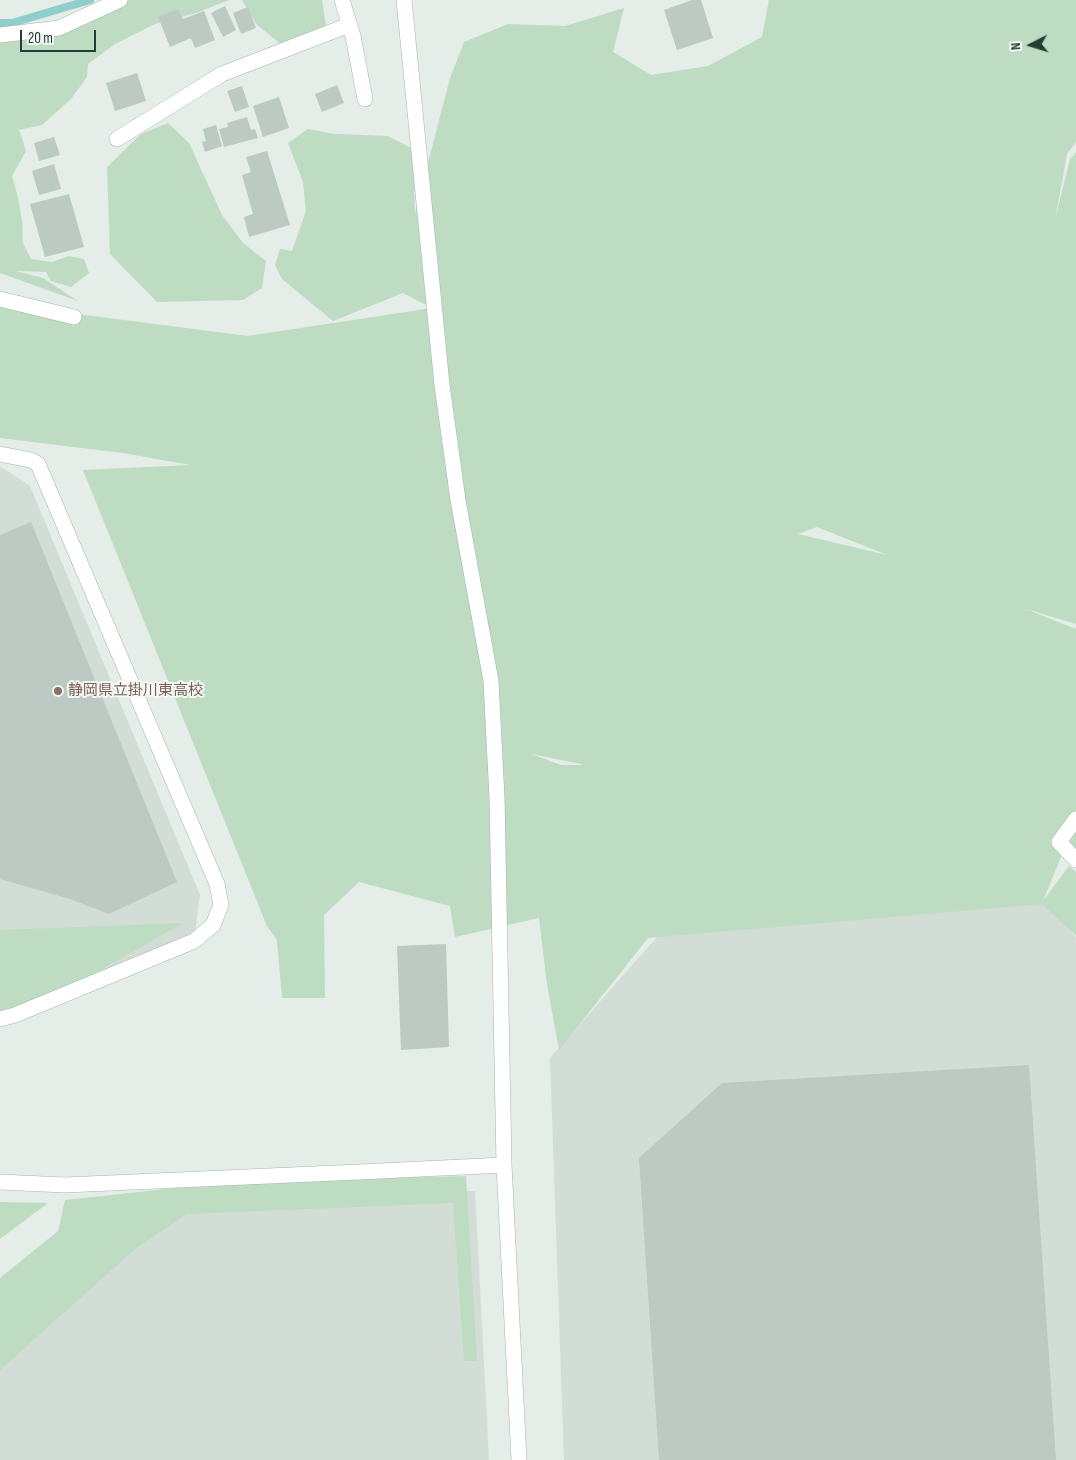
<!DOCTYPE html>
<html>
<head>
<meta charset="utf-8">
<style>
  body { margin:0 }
  #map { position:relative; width:1076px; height:1460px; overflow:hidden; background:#e4ede8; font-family:"Sofia Sans Condensed",sans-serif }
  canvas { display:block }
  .north { position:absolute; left:1006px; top:20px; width:50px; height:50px; -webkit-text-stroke:4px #f5f9f6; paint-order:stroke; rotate:265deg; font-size:14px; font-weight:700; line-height:20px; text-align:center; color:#243d33 }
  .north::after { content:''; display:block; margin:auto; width:18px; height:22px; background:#243d33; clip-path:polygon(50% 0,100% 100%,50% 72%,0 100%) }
  .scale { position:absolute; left:20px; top:30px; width:76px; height:22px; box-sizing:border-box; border:2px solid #243d33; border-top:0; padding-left:6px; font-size:15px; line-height:18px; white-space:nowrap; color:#243d33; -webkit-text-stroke:4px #f5f9f6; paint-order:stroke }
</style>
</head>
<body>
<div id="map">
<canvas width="1076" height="1460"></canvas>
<div class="north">N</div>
<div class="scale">20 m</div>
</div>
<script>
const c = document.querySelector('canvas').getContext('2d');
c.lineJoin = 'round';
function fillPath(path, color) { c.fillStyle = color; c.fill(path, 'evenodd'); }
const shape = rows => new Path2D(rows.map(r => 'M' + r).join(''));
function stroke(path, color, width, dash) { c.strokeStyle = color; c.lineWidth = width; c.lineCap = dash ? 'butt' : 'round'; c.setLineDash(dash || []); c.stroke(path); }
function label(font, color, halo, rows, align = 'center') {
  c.font = font + ' "Sofia Sans Condensed","Noto Sans JP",sans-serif'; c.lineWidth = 4; c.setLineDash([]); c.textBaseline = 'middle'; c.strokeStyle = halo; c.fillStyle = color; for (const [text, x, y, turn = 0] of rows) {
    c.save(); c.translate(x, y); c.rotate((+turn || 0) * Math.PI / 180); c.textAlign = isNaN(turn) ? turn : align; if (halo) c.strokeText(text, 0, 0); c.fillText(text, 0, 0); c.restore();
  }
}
fillPath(shape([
  [0,466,30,486,200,895,194,941,0,1015],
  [1038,892,1076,938,1076,1460,564,1460,550,1058,657,937],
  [475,1191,489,1460,0,1460,0,1336,169,1206]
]), '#d2ddd6');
fillPath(shape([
  [120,0,229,0,196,13,155,24,115,44,88,64,87,77,71,99,42,125,18,130,20,132,26,151,12,176,18,197,22,221,23,243,31,259,52,262,69,256,84,259,89,273,71,287,51,281,46,272,16,271,43,278,78,301,0,273,0,37,31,39,107,7],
  [242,0,322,0,326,26,282,45,256,24],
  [769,0,1076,0,1076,142,1067,154,1055,220,1070,159,1076,152,1076,624,1023,608,1076,629,1076,821,1068,842,1076,832,1076,851,1066,845,1043,901,1069,866,1076,872,1076,936,1042,904,648,938,559,1050,547,984,539,918,455,937,450,906,359,882,324,915,325,998,282,998,277,940,267,926,83,470,190,465,123,453,0,438,0,304,248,336,432,308,403,293,333,321,282,279,275,265,280,249,292,251,306,211,303,182,288,143,308,129,334,134,388,136,413,149,415,213,450,78,464,42,508,24,565,26,624,8,613,52,651,75,708,66,762,37],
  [817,527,887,555,798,534],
  [531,754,581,764,582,765,561,765],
  [168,123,189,143,222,215,243,243,266,261,262,288,243,300,157,302,110,254,107,167,141,134],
  [183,923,48,1000,0,1013,0,930],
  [466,1176,477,1361,464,1361,453,1203,187,1214,135,1249,0,1370,0,1278,58,1231,65,1200,231,1182],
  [0,1202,48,1203,0,1239]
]), '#bedcc2');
stroke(shape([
  [0,23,12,23,90,0]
]), '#90cece', 8);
fillPath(shape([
  [692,0,701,0,713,38,677,50,664,10],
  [225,6,236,30,223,37,211,13],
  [248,7,256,28,241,34,233,13],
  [178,9,183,19,204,11,215,40,195,48,191,38,170,47,158,17],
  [137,73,146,101,115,111,106,83],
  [337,85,344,103,322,112,315,94],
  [242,86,249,107,235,112,227,91],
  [279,97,289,128,263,137,253,106],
  [247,117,251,130,255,129,258,138,224,147,219,129,228,127,227,123],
  [216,125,222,146,205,152,202,142,206,141,203,129],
  [54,137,60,155,39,161,34,143],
  [267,151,290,225,249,237,244,217,253,214,242,175,251,172,246,157],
  [54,164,61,189,39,195,32,171],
  [69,194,84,247,45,257,30,204],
  [31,522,177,882,109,914,70,899,0,879,0,535],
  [446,944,449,1047,401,1050,397,946],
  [1029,1065,1056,1460,659,1460,639,1158,722,1083]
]), '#bccac3');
const minor = shape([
  [342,0,353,36,365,99],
  [404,0,442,385,458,500,491,681,497,798,504,1165,519,1460],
  [0,35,59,28,120,0],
  [117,139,222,74,349,25],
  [0,299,74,317],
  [0,454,31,460,38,464,217,884,221,905,213,925,194,941,15,1015,0,1019],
  [1076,819,1059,842,1076,860],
  [0,1182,65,1185,359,1172,504,1165]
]);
stroke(minor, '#a7b5ae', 16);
stroke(minor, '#fff', 15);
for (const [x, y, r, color] of [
  [58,691,5,"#8d6e63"]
]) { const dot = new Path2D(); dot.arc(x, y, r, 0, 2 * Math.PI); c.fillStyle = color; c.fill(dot); stroke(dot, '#f5f9f6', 2); }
label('15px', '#785e54', '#f5f9f6', [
  ["静岡県立掛川東高校",68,691]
], 'left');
</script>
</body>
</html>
